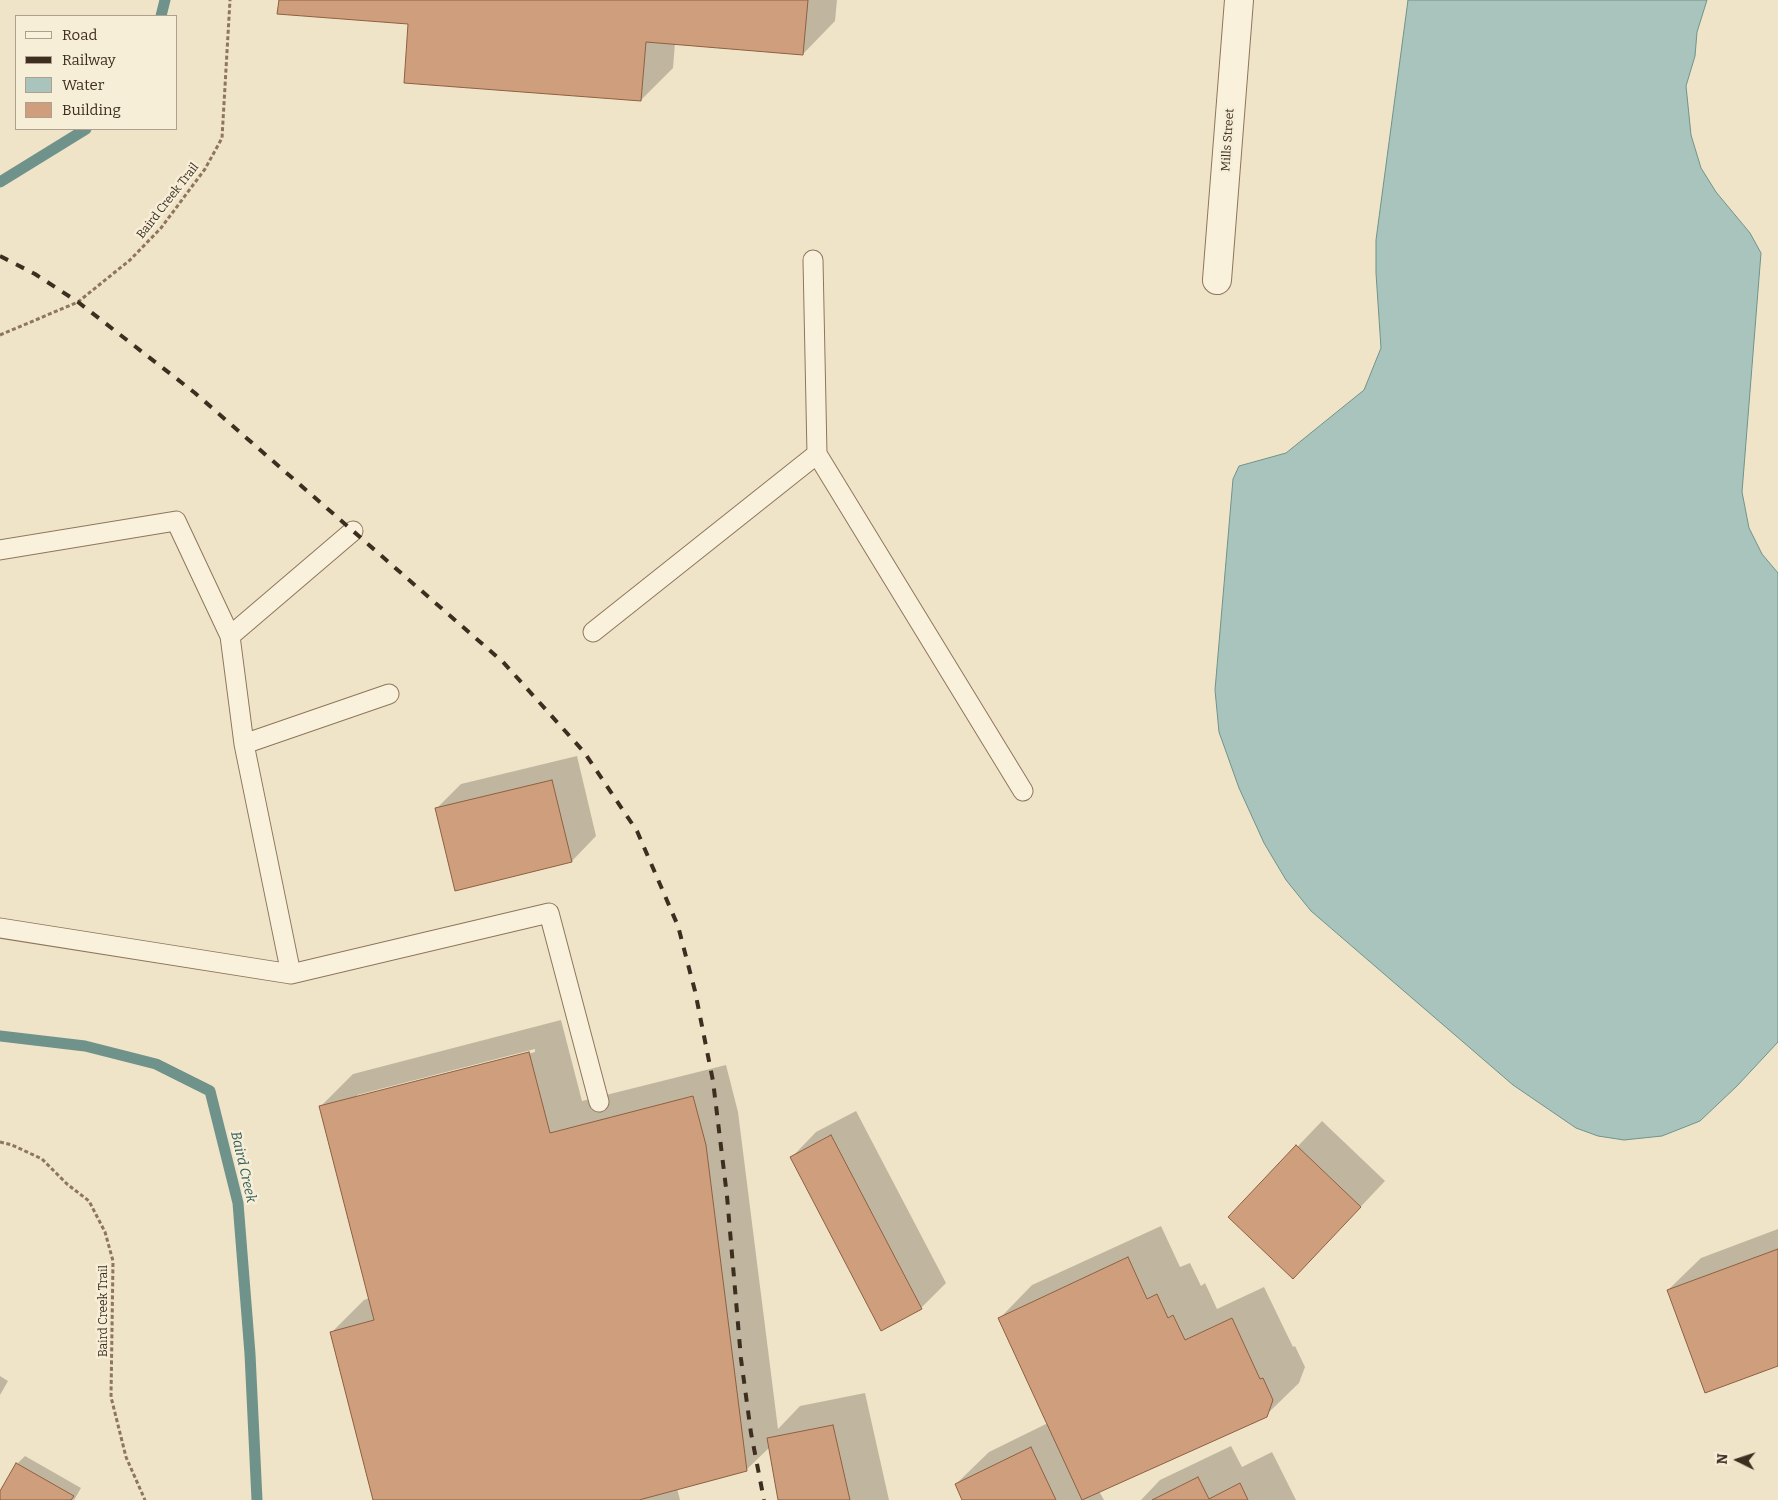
<!DOCTYPE html>
<html>
<head>
<meta charset="utf-8">
<style>
  body { margin:0 }
  #map { position:relative; width:1778px; height:1500px; overflow:hidden; background:#f0e4c8; font-family:Bitter,serif }
  canvas { display:block }
  .legend { position:absolute; left:15px; top:15px; width:162px; height:115px; box-sizing:border-box; background:#f7eed8; border:1px solid #ada18e; margin:0; padding:6px 9px; list-style:none; font-size:15px; color:#3d2e20 }
  .legend li { display:flex; align-items:center; gap:10px; height:25px }
  .legend b { width:25px; border:1px solid #ada18e }
  .north { position:absolute; left:1713px; top:1435px; width:50px; height:50px; -webkit-text-stroke:4px #f7eed8; paint-order:stroke; rotate:274deg; font-size:14px; font-weight:700; line-height:20px; text-align:center; color:#3d2e20 }
  .north::after { content:''; display:block; margin:auto; width:18px; height:22px; background:#3d2e20; clip-path:polygon(50% 0,100% 100%,50% 72%,0 100%) }
</style>
</head>
<body>
<div id="map">
<canvas width="1778" height="1500"></canvas>
<ul class="legend">
<li><b style="height:6px;background:#faf1dc"></b>Road</li>
<li><b style="height:6px;background:#3d2e20"></b>Railway</li>
<li><b style="height:14px;background:#a9c4bc"></b>Water</li>
<li><b style="height:14px;background:#cf9f7d"></b>Building</li>
</ul>
<div class="north">N</div>
</div>
<script>
const c = document.querySelector('canvas').getContext('2d');
c.lineJoin = 'round';
function fillPath(path, color) { c.fillStyle = color; c.fill(path, 'evenodd'); }
const shape = rows => new Path2D(rows.map(r => 'M' + r).join(''));
function stroke(path, color, width, dash) { c.strokeStyle = color; c.lineWidth = width; c.lineCap = dash ? 'butt' : 'round'; c.setLineDash(dash || []); c.stroke(path); }
function label(font, color, halo, rows, align = 'center') {
  c.font = font + ' Bitter,serif'; c.lineWidth = 5; c.setLineDash([]); c.textBaseline = 'middle'; c.strokeStyle = halo; c.fillStyle = color; for (const [text, x, y, turn = 0] of rows) {
    c.save(); c.translate(x, y); c.rotate((+turn || 0) * Math.PI / 180); c.textAlign = isNaN(turn) ? turn : align; if (halo) c.strokeText(text, 0, 0); c.fillText(text, 0, 0); c.restore();
  }
}
const water = shape([
  [1408,0,1707,0,1697,32,1695,56,1686,86,1691,135,1701,168,1716,192,1750,233,1761,253,1742,492,1749,528,1762,554,1778,573,1778,1042,1737,1086,1700,1121,1662,1136,1624,1140,1598,1136,1576,1128,1513,1085,1311,911,1286,880,1264,843,1239,788,1219,732,1215,690,1233,479,1239,466,1286,453,1364,390,1381,348,1376,273,1376,240,1408,0]
]);
fillPath(water, '#a9c4bc');
stroke(water, '#6f938a', 1);
fillPath(shape([
  [280,0,837,0,835,21,803,54,675,43,673,68,641,100,410,23],
  [577,756,596,836,572,861,436,809,461,784],
  [561,1020,582,1101,726,1065,738,1112,778,1429,800,1406,865,1393,889,1500,780,1500,770,1447,746,1470,677,1488,680,1500,374,1500,332,1332,364,1300,369,1298,320,1107,353,1074],
  [535,1049,535,1052,357,1098,357,1095],
  [856,1111,946,1283,921,1308,792,1157,816,1132],
  [1322,1121,1385,1181,1318,1252,1230,1217],
  [1161,1226,1180,1267,1190,1263,1201,1286,1205,1283,1217,1309,1264,1287,1293,1347,1295,1346,1305,1367,1299,1383,1266,1415,1099,1491,1104,1500,964,1500,956,1484,989,1452,1048,1423,1000,1318,1032,1285],
  [1778,1229,1778,1364,1668,1290,1701,1258],
  [0,1376,8,1381,0,1395],
  [1231,1446,1242,1467,1272,1452,1296,1500,1141,1500,1160,1480],
  [25,1456,81,1488,74,1500,0,1500,0,1493,17,1464]
]), '#0003');
stroke(shape([
  [161,16,165,0],
  [0,182,86,129],
  [0,1036,85,1046,156,1064,210,1091,238,1203,250,1354,257,1500]
]), '#6f938a', 11);
const building = shape([
  [279,0,808,0,803,55,646,42,641,101,404,83,408,24,277,14,279,0],
  [552,780,572,862,455,891,435,808,552,780],
  [529,1052,550,1133,693,1096,706,1145,747,1471,639,1500,373,1500,330,1332,374,1320,319,1106,529,1052],
  [831,1135,922,1309,881,1331,790,1157,831,1135],
  [1296,1145,1361,1207,1293,1279,1228,1217,1296,1145],
  [1778,1249,1778,1366,1705,1393,1667,1290,1778,1249],
  [1128,1257,1147,1299,1157,1294,1168,1318,1173,1315,1185,1340,1232,1318,1260,1379,1263,1378,1273,1400,1267,1417,1082,1500,998,1318,1128,1257],
  [833,1425,850,1500,778,1500,767,1438,833,1425],
  [1031,1447,1056,1500,962,1500,955,1484,1031,1447],
  [16,1463,74,1496,71,1500,0,1500,0,1491,16,1463],
  [1198,1477,1209,1499,1240,1483,1248,1500,1152,1500,1198,1477]
]);
fillPath(building, '#cf9f7d');
stroke(building, '#8d5f41', 1);
const lane = shape([
  [817,454,1023,791],
  [0,550,176,521,230,636,244,744,291,974,0,928],
  [593,632,817,454,813,260],
  [230,636,353,531],
  [244,744,389,694],
  [291,974,549,913,599,1102]
]);
const street = shape([
  [1217,280,1239,0]
]);
stroke(lane, '#8d765c', 21);
stroke(street, '#8d765c', 30);
stroke(shape([
  [0,335,78,302,130,260,161,228,205,169,222,138,230,0],
  [0,1142,12,1145,42,1159,67,1184,89,1201,105,1232,113,1261,111,1397,126,1457,145,1500]
]), '#8d765c', 3, [4, 2.5]);
stroke(lane, '#faf1dc', 19);
stroke(street, '#faf1dc', 28);
stroke(shape([
  [0,256,35,274,78,302,195,393,503,662,584,752,637,831,678,926,695,991,713,1081,727,1196,741,1359,751,1433,764,1500]
]), '#3d2e20', 4, [9, 9]);
label('12px', '#3d2e20', '#f7eed8', [
  ["Mills Street",1228,140,-86],
  ["Baird Creek Trail",168,201,-52],
  ["Baird Creek Trail",104,1311,-90]
]);
label('italic 14px', '#2f5d5a', '#f7eed8', [
  ["Baird Creek",243,1167,77]
]);
</script>
</body>
</html>
